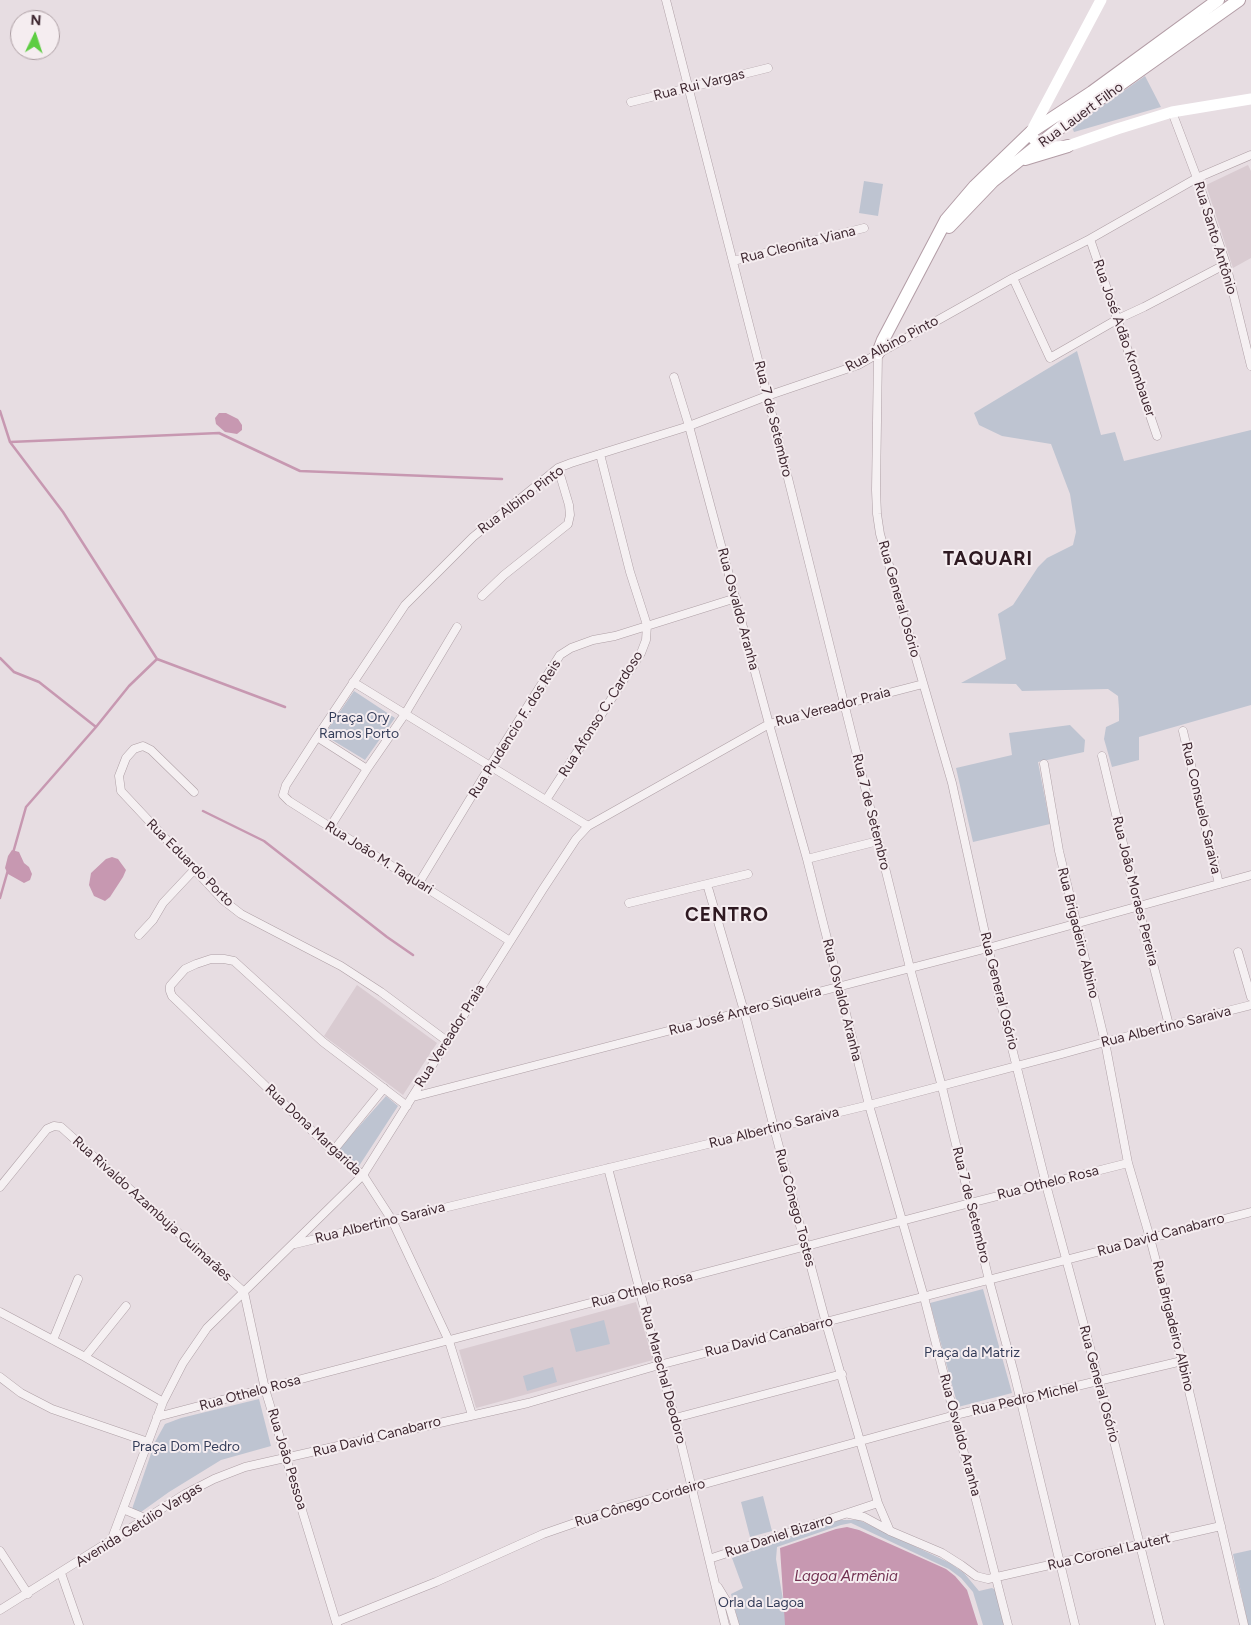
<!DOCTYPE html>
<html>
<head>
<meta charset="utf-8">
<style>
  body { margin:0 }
  #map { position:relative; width:1251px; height:1625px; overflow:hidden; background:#e7dde2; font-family:Figtree,sans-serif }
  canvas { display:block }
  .north { position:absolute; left:10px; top:10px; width:50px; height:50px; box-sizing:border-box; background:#f5edf0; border:1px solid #ac9ea3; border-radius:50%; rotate:4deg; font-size:14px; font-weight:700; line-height:20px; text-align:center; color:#3e2730 }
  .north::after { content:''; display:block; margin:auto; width:18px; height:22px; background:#5dcd42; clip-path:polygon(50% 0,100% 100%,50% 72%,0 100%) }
</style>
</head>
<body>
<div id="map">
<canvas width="1251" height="1625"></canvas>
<div class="north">N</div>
</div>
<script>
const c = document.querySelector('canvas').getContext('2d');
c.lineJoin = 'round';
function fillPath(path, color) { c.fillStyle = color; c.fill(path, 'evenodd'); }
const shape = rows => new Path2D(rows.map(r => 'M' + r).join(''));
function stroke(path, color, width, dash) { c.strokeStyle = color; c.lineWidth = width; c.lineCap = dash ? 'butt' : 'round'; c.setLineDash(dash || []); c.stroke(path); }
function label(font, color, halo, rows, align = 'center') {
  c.font = font + ' Figtree,sans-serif'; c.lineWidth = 4; c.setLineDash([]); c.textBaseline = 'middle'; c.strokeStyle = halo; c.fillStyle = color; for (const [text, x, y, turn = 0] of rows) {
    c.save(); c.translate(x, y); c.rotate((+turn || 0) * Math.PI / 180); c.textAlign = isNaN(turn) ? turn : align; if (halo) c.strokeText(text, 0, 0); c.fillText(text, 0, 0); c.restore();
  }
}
fillPath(shape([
  [1248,165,1251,171,1251,258,1233,268,1206,185],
  [357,985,437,1043,403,1095,324,1036],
  [636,1302,653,1360,476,1408,459,1350]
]), '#d9cbd1');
fillPath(shape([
  [1145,76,1161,107,1074,132,1072,127],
  [864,181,883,184,878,216,859,213],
  [1077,351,1101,435,1115,432,1124,461,1251,430,1251,705,1139,737,1139,760,1112,767,1104,739,1106,727,1119,721,1119,709,1118,696,1108,689,1022,691,1016,684,961,683,1006,659,998,614,1013,605,1038,567,1047,558,1073,545,1076,532,1070,494,1051,444,1002,436,979,425,974,413],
  [354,691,395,718,365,760,324,735],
  [1070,725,1085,740,1084,752,1038,762,1050,824,973,842,956,768,1012,755,1009,733],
  [386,1096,398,1106,359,1166,339,1149],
  [983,1289,1012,1393,958,1407,930,1303],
  [604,1320,610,1344,576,1352,570,1329],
  [553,1367,557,1382,527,1391,523,1376],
  [259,1399,271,1446,221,1460,169,1492,141,1512,132,1509,155,1442,165,1424,181,1418],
  [763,1496,772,1531,750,1537,741,1502],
  [840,1520,859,1520,950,1563,964,1573,979,1591,992,1588,996,1590,1004,1625,983,1625,973,1592,961,1578,949,1569,851,1523,841,1525,777,1547,776,1559,785,1611,785,1625,739,1625,731,1594,743,1588,732,1558],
  [1251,1550,1251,1625,1248,1625,1233,1554]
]), '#bec4d1');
fillPath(shape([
  [219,413,226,413,238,419,242,425,242,430,237,434,225,432,216,424,215,418],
  [12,850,19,852,24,863,29,867,32,874,30,880,24,883,8,874,5,868,8,856],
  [112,857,118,859,126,870,123,877,110,897,105,901,94,896,89,885,91,873,106,859],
  [847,1527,859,1530,946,1569,955,1576,967,1590,978,1625,785,1625,780,1548,836,1529]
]), '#c798b1');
stroke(shape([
  [0,411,10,442,63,512,157,659,285,707],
  [10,442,219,433,300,471,502,479],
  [0,658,14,672,39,682,96,727],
  [203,811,264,841,387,937,413,955],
  [13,853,26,807,96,727,129,686,157,659],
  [0,898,8,870]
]), '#c798b1', 2.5);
const street = shape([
  [666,0,776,430,910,968,942,1087,989,1280,1014,1373,1075,1625],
  [631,102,768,68],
  [1172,112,1197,178,1226,264,1251,366],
  [1090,239,1157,436],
  [733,261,864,228],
  [1013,278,1050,358,1118,319,1144,307,1226,264],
  [878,353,876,490,877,514,880,534,952,783,997,988,1048,1192,1099,1381,1160,1625],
  [674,377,689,426,769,724,807,859,869,1105,924,1297,1008,1625],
  [482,596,504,575,568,524,570,515,569,505,558,468],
  [353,682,588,826],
  [1183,731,1219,884],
  [317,737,367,769],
  [1102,756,1138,906,1169,1025],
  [1044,764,1059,851,1105,1042,1128,1163,1150,1238,1182,1361,1244,1625],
  [194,792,151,750,143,746,134,749,126,758,119,776,121,791,223,900,241,914,341,966,381,992,447,1041],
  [546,800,641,653,646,640,647,625,630,572,600,454],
  [330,827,367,769,405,714,457,627],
  [807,859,878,841],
  [419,883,490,766,560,655,571,648,593,640,615,636,736,598],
  [707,884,744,1011,774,1128,826,1323,878,1503,890,1531],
  [629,903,748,874],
  [139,935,153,920,163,903,194,870],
  [510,941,289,801,283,795,286,785,317,737,405,605,473,537,558,468,571,463,689,426,767,396,858,365,1013,278,1090,239,1197,178,1251,155],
  [1238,952,1251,997],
  [413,1097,988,948,1251,875],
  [407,1106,323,1042,234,961,224,959,211,959,196,964,185,969,170,986,170,991,172,996,333,1151,363,1175,392,1220,449,1341,472,1415],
  [333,1151,384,1088],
  [608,1168,659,1365,675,1418,725,1625],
  [0,1187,47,1129,54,1126,61,1127,244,1292],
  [295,1244,869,1105,1062,1054,1105,1042,1251,1005],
  [244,1292,265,1389,337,1625],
  [0,1312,85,1357,163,1402],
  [53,1340,78,1279],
  [85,1357,126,1306],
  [0,1377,21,1393,52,1409,148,1442],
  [157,1417,970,1203,1128,1163],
  [675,1418,842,1374],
  [123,1509,147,1519],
  [849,1514,864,1517,890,1531,942,1553,961,1565,976,1576,988,1579,1221,1526],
  [111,1541,163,1402,183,1363,207,1328,363,1175,543,889,576,839,588,826,769,724,923,684],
  [0,1551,28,1594],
  [709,1559,878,1503],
  [61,1573,79,1625],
  [718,1587,729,1605,735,1625],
  [0,1610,185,1494,214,1479,245,1467,528,1403,659,1365,1251,1212],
  [336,1622,436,1582,543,1534,621,1507,955,1415,1182,1361]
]);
const primary = shape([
  [1025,159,1068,146],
  [949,227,993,181,1070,120,1239,0],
  [878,353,883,340,946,220,975,186,1031,132,1092,92,1218,0]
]);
stroke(street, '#ae9fa5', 9);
stroke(primary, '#b39da6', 14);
stroke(street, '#f5f0f2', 8);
stroke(shape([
  [1101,0,1031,132,1033,138,1037,142,1054,147,1068,146,1117,129,1172,112,1251,99]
]), '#fff', 11);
stroke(primary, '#fff', 12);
label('14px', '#3e2730', '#f5edf0', [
  ["Rua Rui Vargas",699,85,-14],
  ["Rua Lauert Filho",1081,115,-36],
  ["Rua Santo Antônio",1215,238,73],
  ["Rua Cleonita Viana",798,245,-14],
  ["Rua José Adão Krombauer",1124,338,71],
  ["Rua Albino Pinto",892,344,-28],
  ["Rua 7 de Setembro",773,419,76],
  ["Rua Albino Pinto",521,500,-37],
  ["Rua General Osório",899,599,74],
  ["Rua Osvaldo Aranha",738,609,75],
  ["Rua Vereador Praia",833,707,-15],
  ["Rua Afonso C. Cardoso",601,714,-58],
  ["Rua Prudencio F. dos Reis",515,729,-58],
  ["Rua Consuelo Saraiva",1201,808,77],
  ["Rua 7 de Setembro",871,812,76],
  ["Rua João M. Taquari",379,858,32],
  ["Rua Eduardo Porto",190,863,45],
  ["Rua João Moraes Pereira",1135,891,76],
  ["Rua Brigadeiro Albino",1078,933,76],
  ["Rua General Osório",999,991,76],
  ["Rua Osvaldo Aranha",842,1000,76],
  ["Rua José Antero Siqueira",745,1011,-15],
  ["Rua Albertino Saraiva",1166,1027,-14],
  ["Rua Vereador Praia",450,1036,-58],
  ["Rua Albertino Saraiva",774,1128,-14],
  ["Rua Dona Margarida",313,1130,43],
  ["Rua Othelo Rosa",1048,1183,-14],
  ["Rua 7 de Setembro",971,1205,76],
  ["Rua Cônego Tostes",795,1208,75],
  ["Rua Rivaldo Azambuja Guimarães",152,1209,42],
  ["Rua Albertino Saraiva",380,1223,-14],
  ["Rua David Canabarro",1161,1235,-15],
  ["Rua Othelo Rosa",642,1290,-15],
  ["Rua Brigadeiro Albino",1173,1326,76],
  ["Rua David Canabarro",769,1337,-14],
  ["Rua Marechal Deodoro",663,1375,75],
  ["Rua General Osório",1099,1384,75],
  ["Rua Othelo Rosa",250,1393,-15],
  ["Rua Pedro Michel",1025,1399,-13],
  ["Rua Osvaldo Aranha",960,1435,75],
  ["Rua David Canabarro",377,1437,-14],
  ["Rua João Pessoa",287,1459,73],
  ["Rua Cônego Cordeiro",640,1503,-17],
  ["Avenida Getúlio Vargas",139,1525,-32],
  ["Rua Daniel Bizarro",779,1536,-18],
  ["Rua Coronel Lautert",1109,1552,-13]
]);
label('14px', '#343d59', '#f5edf0', [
  ["Praça Ory",359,718],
  ["Ramos Porto",359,734],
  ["Praça da Matriz",972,1353],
  ["Praça Dom Pedro",186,1447],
  ["Orla da Lagoa",761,1603]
]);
label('italic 15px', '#713151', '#f5edf0', [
  ["Lagoa Armênia",846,1577]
]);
c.letterSpacing = '1px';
label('bold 19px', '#2e1921', '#f5edf0', [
  ["TAQUARI",988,559],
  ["CENTRO",727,915]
]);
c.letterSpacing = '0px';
</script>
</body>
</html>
